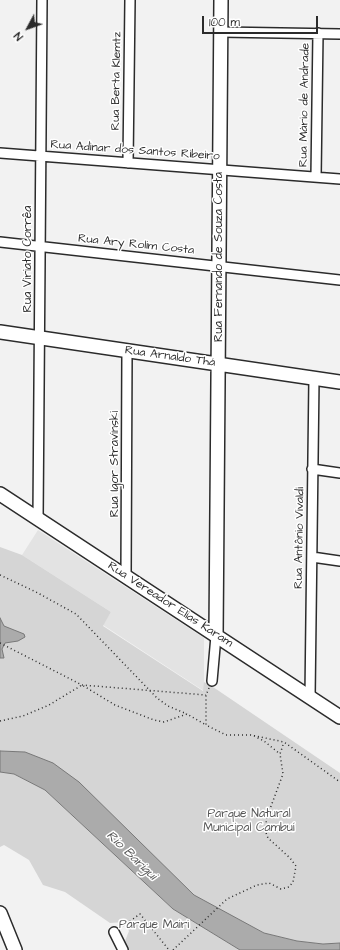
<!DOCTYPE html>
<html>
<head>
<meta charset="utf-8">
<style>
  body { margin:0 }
  #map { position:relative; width:340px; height:950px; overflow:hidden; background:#f2f2f2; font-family:"Architects Daughter",sans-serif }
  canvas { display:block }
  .north { position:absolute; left:8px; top:8px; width:40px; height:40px; -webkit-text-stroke:3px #fff; paint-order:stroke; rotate:229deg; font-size:11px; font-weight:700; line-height:16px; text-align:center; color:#2b2b2b }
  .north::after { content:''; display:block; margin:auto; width:14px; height:18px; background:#2b2b2b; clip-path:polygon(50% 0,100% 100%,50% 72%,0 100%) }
  .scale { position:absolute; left:202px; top:16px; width:116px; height:18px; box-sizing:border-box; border:2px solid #2b2b2b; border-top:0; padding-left:5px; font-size:12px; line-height:14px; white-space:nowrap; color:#2b2b2b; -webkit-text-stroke:3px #fff; paint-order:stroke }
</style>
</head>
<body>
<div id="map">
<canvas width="340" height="950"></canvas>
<div class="north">N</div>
<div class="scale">100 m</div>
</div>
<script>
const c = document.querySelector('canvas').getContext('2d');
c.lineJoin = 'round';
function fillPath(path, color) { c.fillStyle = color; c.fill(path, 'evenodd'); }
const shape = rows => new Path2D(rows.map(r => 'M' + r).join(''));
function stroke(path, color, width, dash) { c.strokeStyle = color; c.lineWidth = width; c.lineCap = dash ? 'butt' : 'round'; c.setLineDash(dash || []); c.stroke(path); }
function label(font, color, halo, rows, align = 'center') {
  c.font = font + ' "Architects Daughter",sans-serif'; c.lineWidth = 3; c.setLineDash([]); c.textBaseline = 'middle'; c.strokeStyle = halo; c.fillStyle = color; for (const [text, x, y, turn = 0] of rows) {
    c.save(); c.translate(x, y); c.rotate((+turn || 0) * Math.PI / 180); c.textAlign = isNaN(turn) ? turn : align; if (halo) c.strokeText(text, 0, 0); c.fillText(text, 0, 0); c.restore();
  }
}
fillPath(shape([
  [38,530,204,638,204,691,103,625,111,612,22,555]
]), '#e3e3e3');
fillPath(shape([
  [0,547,22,555,111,612,103,626,203,691,204,682,216,689,340,773,340,943,323,944,297,941,264,933,220,910,194,895,25,752,0,751],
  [0,772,14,774,45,790,173,909,240,950,129,950,125,941,129,931,124,922,110,923,65,892,43,885,29,860,4,845,0,847]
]), '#d5d5d5');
const water = shape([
  [0,618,4,626,24,634,25,637,18,641,5,643,2,649,4,658,0,658,0,618],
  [0,751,25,752,53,763,79,782,194,895,264,933,297,941,323,944,340,943,340,950,240,950,173,909,45,790,14,774,0,772,0,751]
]);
fillPath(water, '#ababab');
stroke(water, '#787878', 1);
const street = shape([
  [221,32,340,34],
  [0,153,340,179],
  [128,163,130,0],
  [316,177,318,33],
  [0,242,340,280],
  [312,469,340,473],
  [38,519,42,0],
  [312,557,340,561],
  [126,576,127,351],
  [212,681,216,636],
  [310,697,314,378],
  [114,932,123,950]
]);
const secondary = shape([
  [0,332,340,382],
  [0,494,340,717],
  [216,636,221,0],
  [0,913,15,950]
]);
stroke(street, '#2b2b2b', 12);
stroke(secondary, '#2b2b2b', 16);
stroke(shape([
  [0,575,36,592,76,614,157,698,168,706,187,714],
  [0,643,82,685,206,695],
  [209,688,206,695,206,725,226,735,251,735,284,742,340,782],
  [0,721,23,716,49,705,82,685,115,705,154,720,164,722,187,714,206,725],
  [254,736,264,741,280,754],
  [120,928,140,914,169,950],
  [173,950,227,899,257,885,269,883,281,889,289,887,293,882,296,866,290,858,268,838,265,830,267,817,283,774,280,754,284,742]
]), '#2b2b2b', 1.5, [1, 3]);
stroke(street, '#fff', 9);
stroke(secondary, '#fff', 13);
label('12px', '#2b2b2b', '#fff', [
  ["Rua Berta Klemtz",117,81,-89],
  ["Rua Mário de Andrade",305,105,-89],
  ["Rua Adinar dos Santos Ribeiro",135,151,4],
  ["Rua Ary Rolim Costa",136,245,6],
  ["Rua Fernando de Souza Costa",219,257,-90],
  ["Rua Viriato Corrêa",28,259,-90],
  ["Rua Arnaldo Thá",170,357,8],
  ["Rua Igor Stravinski",115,464,-90],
  ["Rua Antônio Vivaldi",300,538,-89],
  ["Rua Vereador Elias Karam",170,605,33]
]);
label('12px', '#565656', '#fff', [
  ["Parque Natural",249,814],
  ["Municipal Cambuí",249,828],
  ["Parque Mairi",154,925]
]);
label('italic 13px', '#585858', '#fff', [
  ["Rio Barigui",131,856,44]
]);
</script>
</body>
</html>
